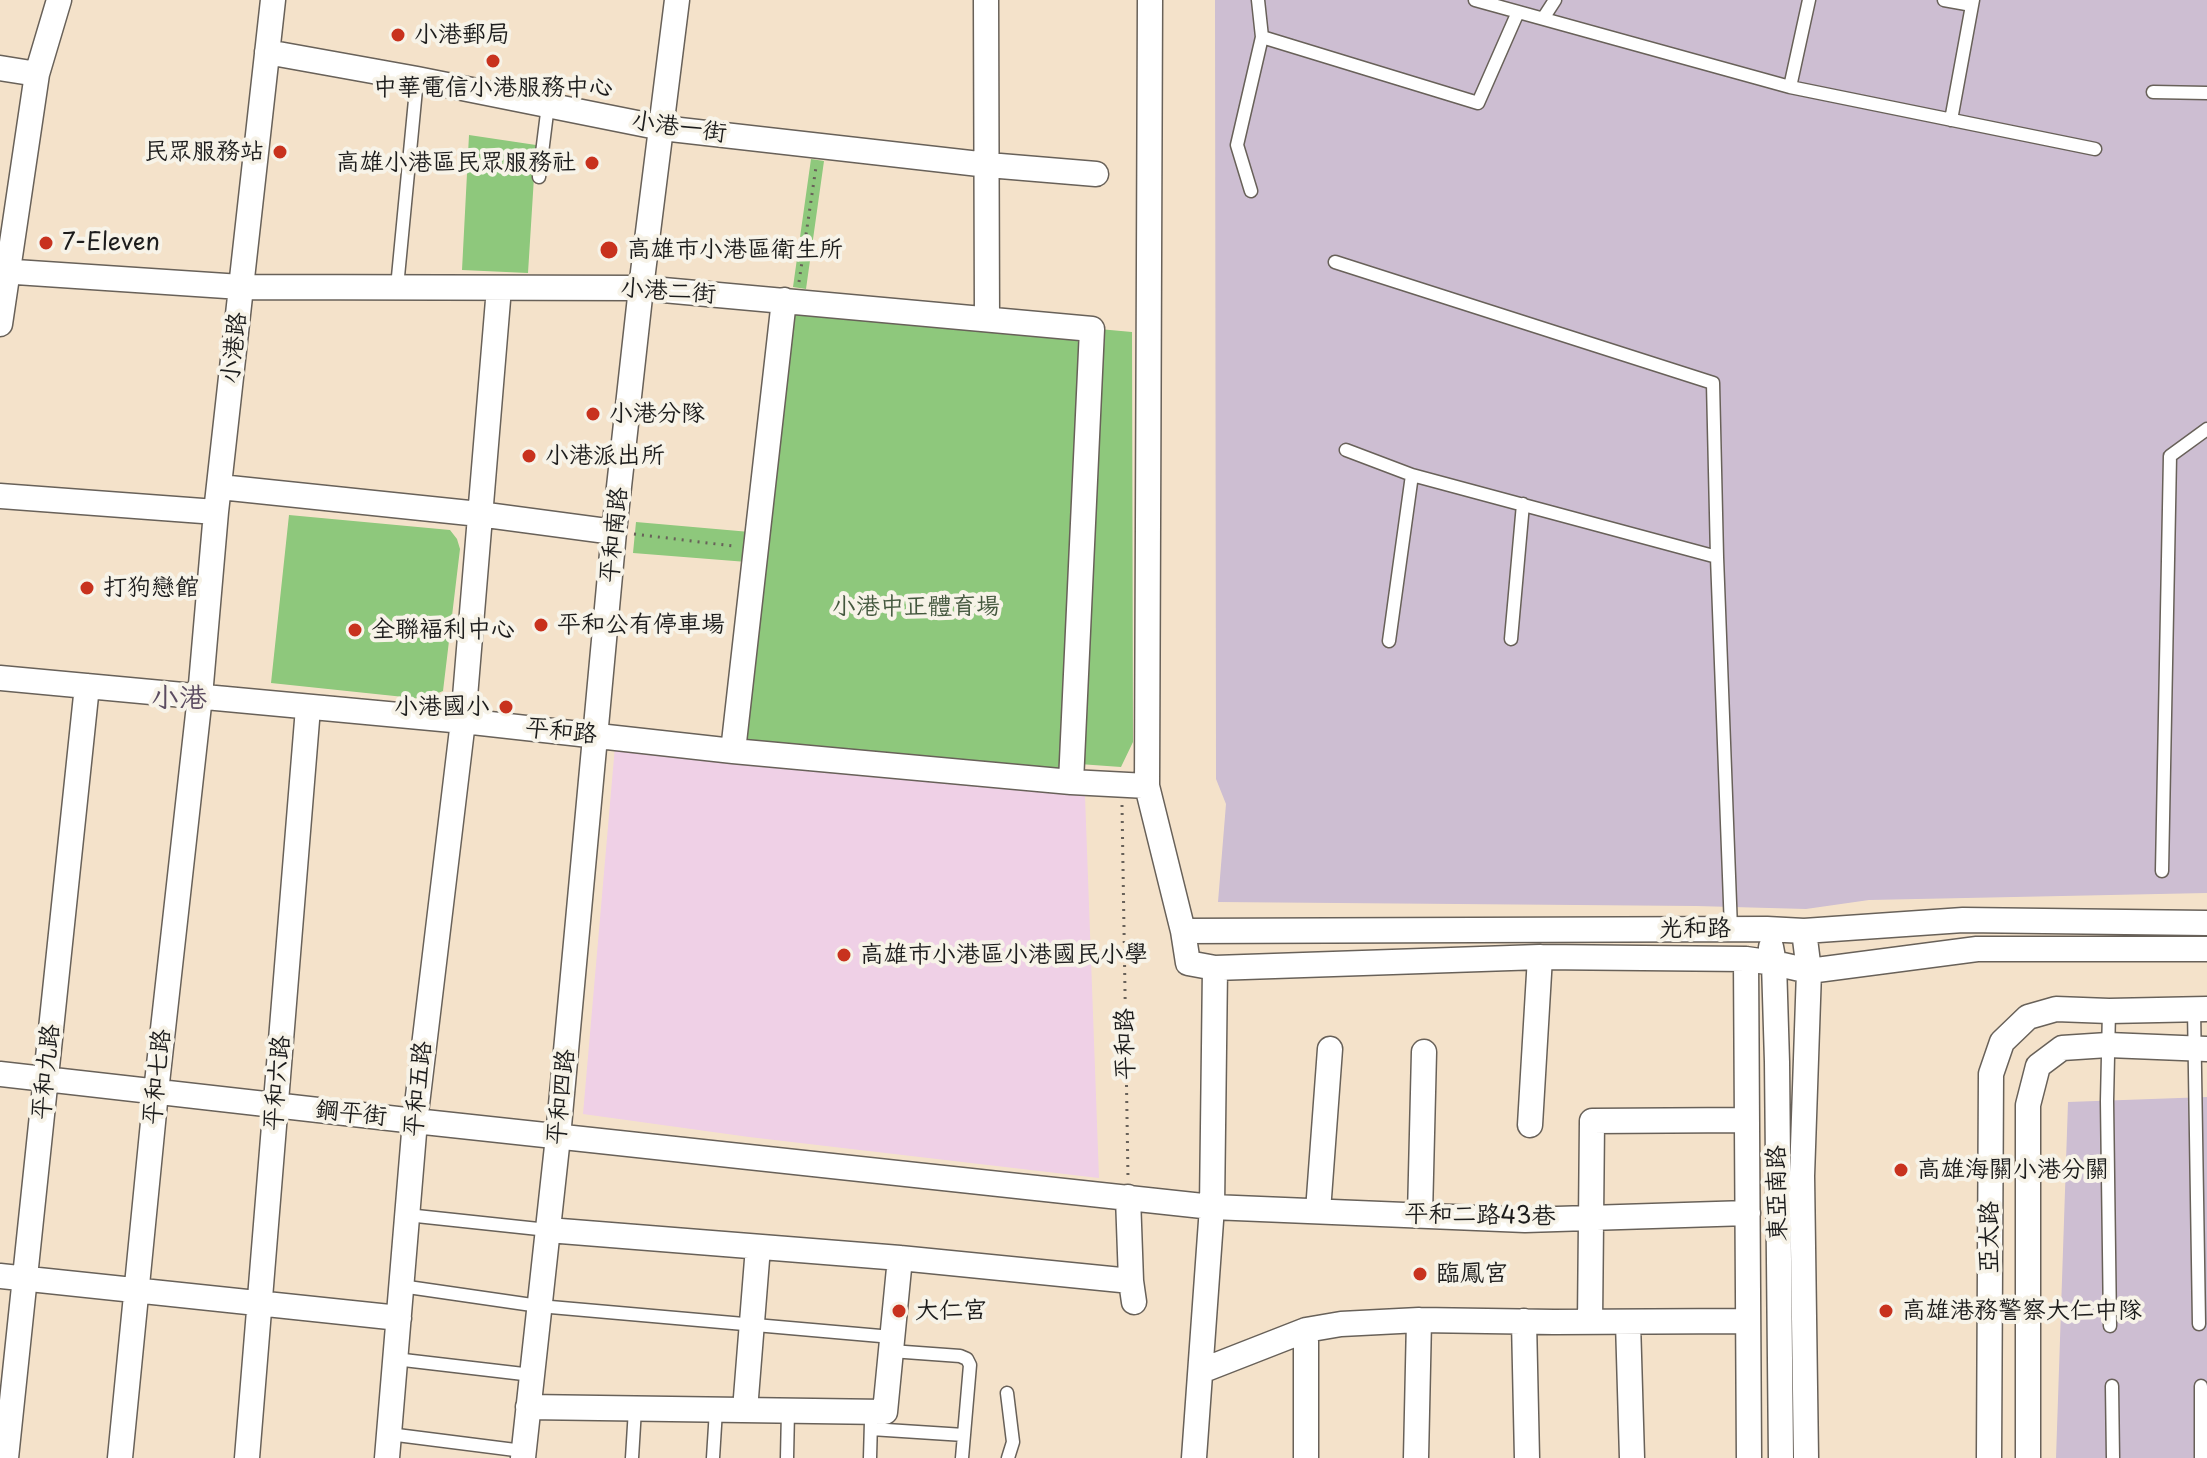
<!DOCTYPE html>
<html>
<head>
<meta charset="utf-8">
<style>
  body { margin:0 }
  canvas { display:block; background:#f4e2ca }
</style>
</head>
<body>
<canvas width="2207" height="1458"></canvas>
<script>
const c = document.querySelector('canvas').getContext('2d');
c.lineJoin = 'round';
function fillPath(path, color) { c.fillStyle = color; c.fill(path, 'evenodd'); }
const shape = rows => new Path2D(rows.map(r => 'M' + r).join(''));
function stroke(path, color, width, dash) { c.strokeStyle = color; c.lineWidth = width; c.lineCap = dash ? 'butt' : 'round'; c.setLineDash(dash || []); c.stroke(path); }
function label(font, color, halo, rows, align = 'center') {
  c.font = font + ' "Playpen Sans","LXGW WenKai TC",sans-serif'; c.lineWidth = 8; c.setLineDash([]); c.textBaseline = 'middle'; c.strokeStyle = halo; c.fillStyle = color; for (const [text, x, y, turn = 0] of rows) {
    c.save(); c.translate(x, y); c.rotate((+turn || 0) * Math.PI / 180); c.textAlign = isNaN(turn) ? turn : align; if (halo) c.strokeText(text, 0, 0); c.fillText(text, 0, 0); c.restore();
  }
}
fillPath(shape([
  [615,746,1085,796,1099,1178,749,1137,583,1114]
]), '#efd0e6');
fillPath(shape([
  [1215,0,2207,0,2207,893,1869,900,1806,909,1696,906,1218,902,1226,804,1216,779],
  [2207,1097,2207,1458,2056,1458,2068,1102]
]), '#cdbed2');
fillPath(shape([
  [469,135,536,145,528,273,462,270],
  [811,159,824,161,806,289,793,287],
  [789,305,1089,331,1064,780,742,750],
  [1099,329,1132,332,1133,742,1121,767,1079,764],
  [289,515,450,530,457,539,460,549,443,691,423,699,271,683],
  [636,522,750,532,747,562,633,553]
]), '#8ec87c');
const service = shape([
  [1258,0,1262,37,1478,103,1518,12],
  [1475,0,1790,87,2095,149],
  [1944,0,1972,5],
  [1544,17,1555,0],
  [1790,87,1809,0],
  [2153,92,2207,93],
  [1951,120,1973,0],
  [539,177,548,105],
  [1251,191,1237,145,1262,37],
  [1335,262,1713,383,1717,557,1731,929],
  [397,287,417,79],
  [1346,450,1412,475,1717,557],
  [1511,639,1523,504],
  [1389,641,1412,475],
  [2162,871,2170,456,2207,429],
  [2194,1009,2199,1324],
  [2109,1011,2107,1101,2110,1326],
  [407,1215,548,1230],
  [401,1286,539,1306,892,1337],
  [891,1351,960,1356,967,1359,970,1365,962,1458],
  [395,1359,532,1375],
  [2112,1386,2113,1458],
  [2201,1386,2201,1458],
  [1007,1393,1013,1442,1008,1458],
  [871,1429,964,1435],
  [389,1434,523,1451],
  [632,1458,635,1409],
  [713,1458,716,1410],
  [787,1458,788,1411],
  [870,1458,871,1421]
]);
const minor = shape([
  [986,0,987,319],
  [1150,0,1147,786,1183,931,1188,963,1215,968,1540,957,1746,959,1774,963,1809,971,1977,949,2207,949],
  [267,52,417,79,662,128,988,165,1096,174],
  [0,68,37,74],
  [0,271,241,287,641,288,1092,329,1071,782],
  [0,324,37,74,59,0],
  [220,487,479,514,614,532],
  [0,496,216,512],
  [0,678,463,721,733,751,1071,782,1147,786],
  [733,751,784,300],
  [1183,931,1767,929,1804,931,1963,920,2207,923],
  [1804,931,1809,971,1802,1176,1806,1458],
  [1771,947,1774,963,1777,1062,1781,1458],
  [1746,959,1749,1458],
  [0,1074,415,1121,1212,1207,1525,1220,1748,1213],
  [1530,1125,1540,957],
  [1128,1197,1131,1281,1134,1302],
  [1318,1211,1330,1049],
  [1420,1215,1424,1052],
  [548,1230,900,1258,1131,1281],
  [0,1276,399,1318],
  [1524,1321,1527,1458],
  [1590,1322,1592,1121,1746,1120],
  [1628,1322,1632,1458],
  [1306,1330,1306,1458],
  [1201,1371,1306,1330,1341,1324,1419,1320,1554,1322,1747,1321],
  [528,1407,885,1412,900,1258],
  [745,1410,758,1247],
  [6,1458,87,686],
  [120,1458,156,1092,200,696,216,512,273,0],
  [247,1458,308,708],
  [387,1458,415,1121,463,721,499,288],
  [523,1458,558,1137,614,532,641,288,677,0],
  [1194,1458,1212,1207,1215,968],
  [1416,1458,1419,1320],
  [1989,1458,1991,1074,2002,1042,2028,1017,2056,1009,2109,1011,2207,1009],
  [2028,1458,2028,1105,2038,1066,2062,1048,2108,1045,2207,1049]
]);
stroke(service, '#686159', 15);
stroke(minor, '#686159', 27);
stroke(shape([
  [799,282,816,167],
  [634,534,733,546],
  [1122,805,1128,1178]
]), '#686159', 3, [2, 6]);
stroke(service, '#fff', 12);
stroke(minor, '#fff', 24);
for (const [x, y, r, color] of [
  [398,35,8,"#c8321e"],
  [493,61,8,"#c8321e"],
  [280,152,8,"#c8321e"],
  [592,163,8,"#c8321e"],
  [46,243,8,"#c8321e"],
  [609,250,10,"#c8321e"],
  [593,414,8,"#c8321e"],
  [529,456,8,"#c8321e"],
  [87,588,8,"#c8321e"],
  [541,625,8,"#c8321e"],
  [355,630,8,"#c8321e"],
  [506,707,8,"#c8321e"],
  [844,955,8,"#c8321e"],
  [1901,1170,8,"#c8321e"],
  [1420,1274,8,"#c8321e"],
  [899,1311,8,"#c8321e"],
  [1886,1311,8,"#c8321e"]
]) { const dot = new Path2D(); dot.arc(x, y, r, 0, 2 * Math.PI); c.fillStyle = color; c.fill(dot); stroke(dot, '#f7f3e8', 3); }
label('24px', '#1c1c1c', '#f7f3e8', [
  ["小港郵局",414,35],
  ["中華電信小港服務中心",493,88,"center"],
  ["民眾服務站",264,152,"right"],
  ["高雄小港區民眾服務社",576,163,"right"],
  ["7-Eleven",62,243],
  ["高雄市小港區衛生所",627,250],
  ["小港分隊",609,414],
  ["小港派出所",545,456],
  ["打狗戀館",103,588],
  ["平和公有停車場",557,625],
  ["全聯褔利中心",371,630],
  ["小港國小",490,707,"right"],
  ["高雄市小港區小港國民小學",860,955],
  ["高雄海關小港分關",1917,1170],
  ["臨鳳宮",1436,1274],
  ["大仁宮",915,1311],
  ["高雄港務警察大仁中隊",1902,1311]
], 'left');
label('24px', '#1c1c1c', '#f7f3e8', [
  ["小港一街",679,128,8],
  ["小港二街",668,292,4],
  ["小港路",235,348,-84],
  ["平和南路",615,535,-84],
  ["平和路",561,732,6],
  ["光和路",1695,929],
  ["平和路",1126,1044,-91],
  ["平和九路",47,1072,-84],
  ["平和七路",158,1077,-84],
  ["平和六路",278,1083,-85],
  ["平和五路",419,1089,-84],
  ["平和四路",562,1097,-84],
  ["鋼平街",351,1114,6],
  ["東亞南路",1778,1193,-91],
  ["平和二路43巷",1480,1216,1],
  ["亞太路",1990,1237,-90]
]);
label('24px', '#44583e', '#f7f3e8', [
  ["小港中正體育場",916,607]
]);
label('28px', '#5b4c61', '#f7f3e8', [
  ["小港",179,699]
]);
</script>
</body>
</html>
